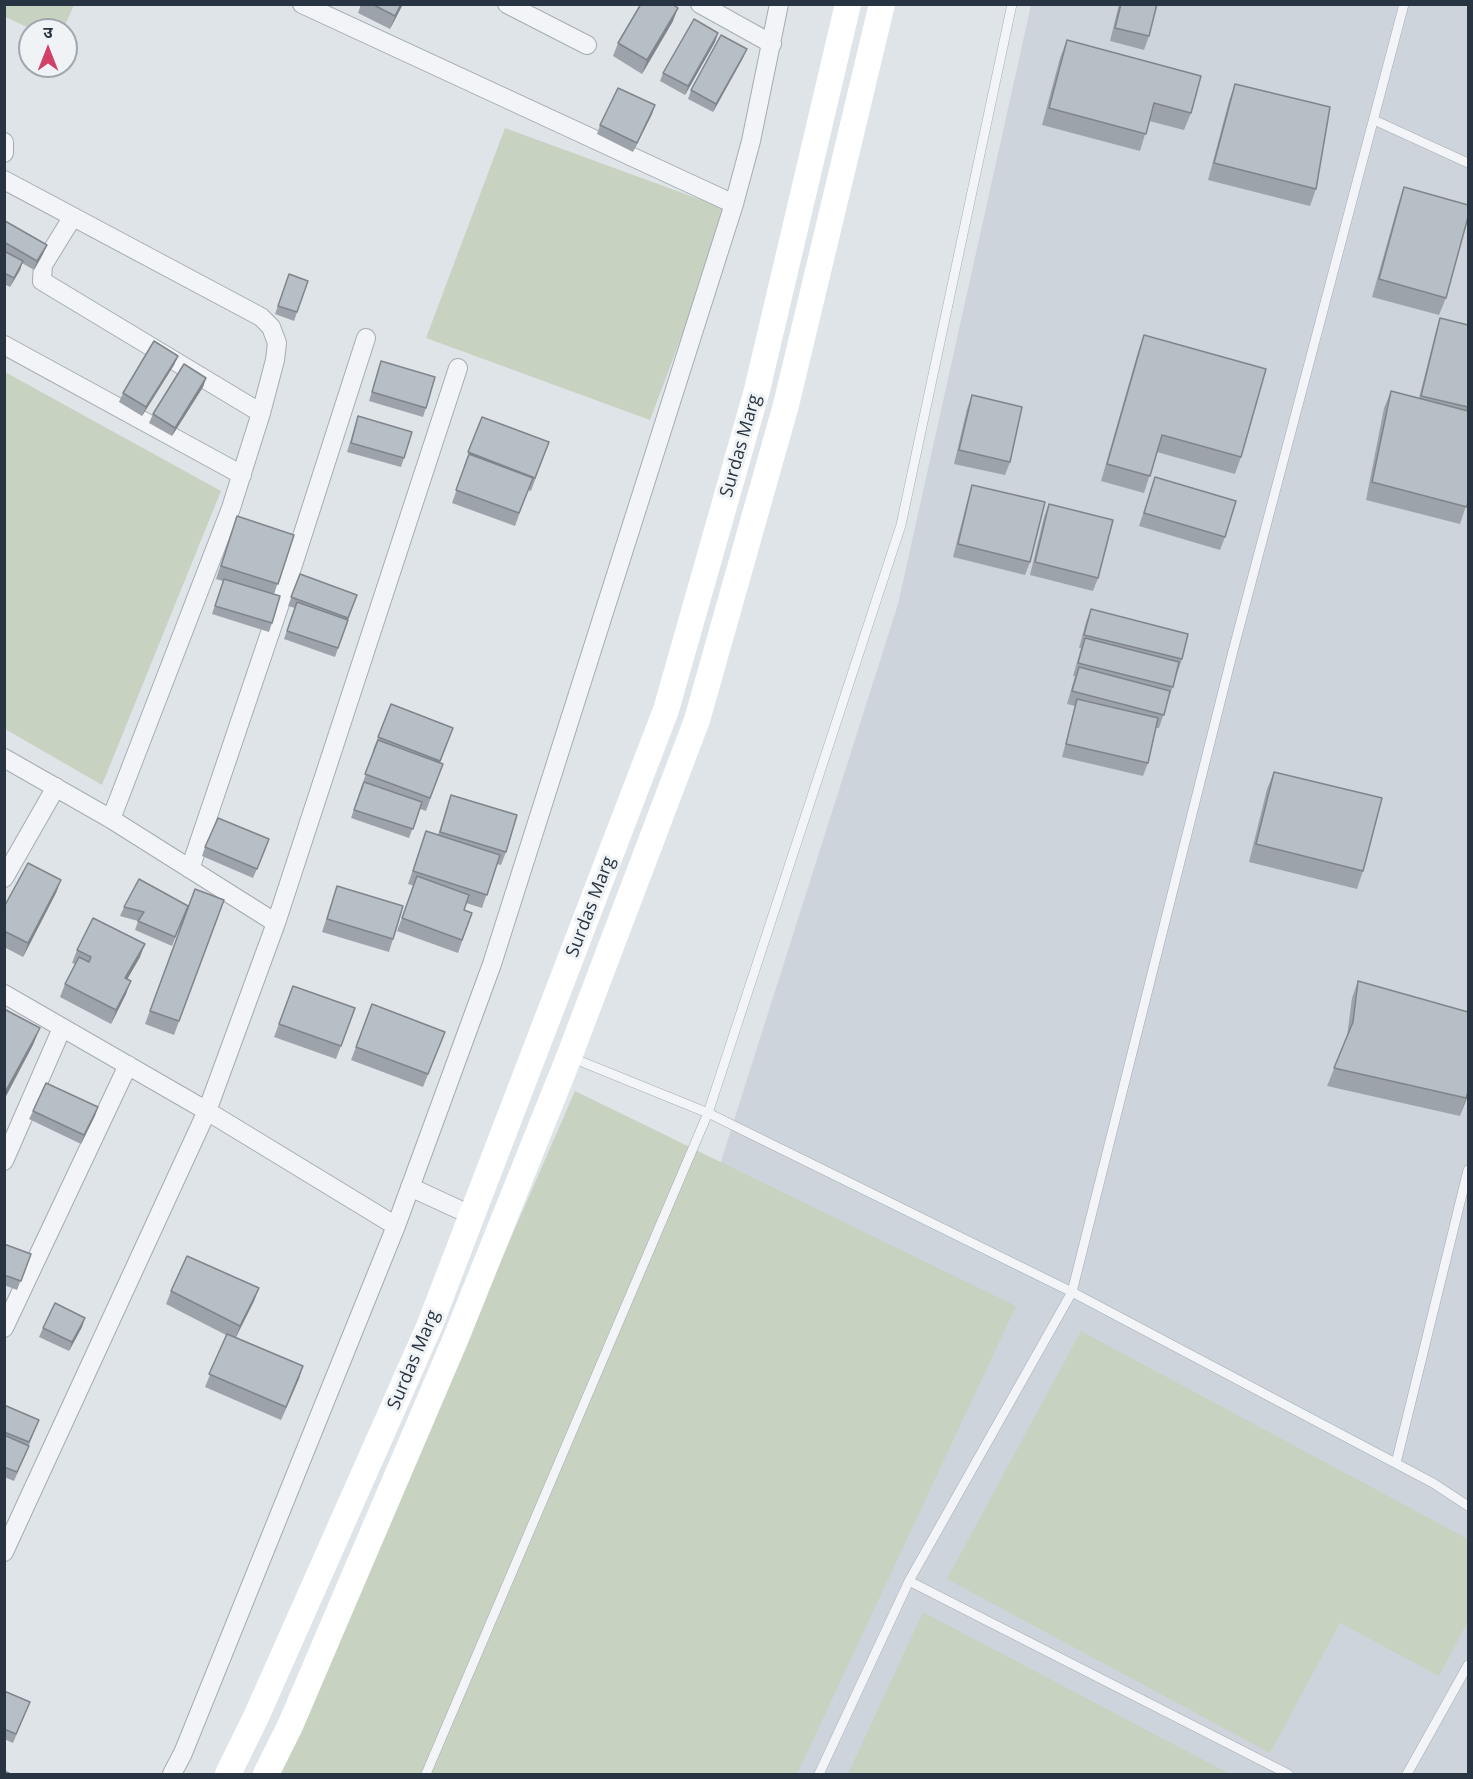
<!DOCTYPE html>
<html>
<head>
<meta charset="utf-8">
<style>
  body { margin:0 }
  #map { position:relative; width:1473px; height:1779px; overflow:hidden; background:#dfe4e9; font-family:"Open Sans","Noto Sans Devanagari",sans-serif }
  canvas { display:block }
  .frame { position:absolute; inset:0; border:6px solid #283441; pointer-events:none }
  .north { position:absolute; left:18px; top:18px; width:60px; height:60px; box-sizing:border-box; background:#eff3f6; border:2px solid #9fa7ae; border-radius:50%; rotate:0deg; font-size:16px; font-weight:700; line-height:24px; text-align:center; color:#283441 }
  .north::after { content:''; display:block; margin:auto; width:21px; height:27px; background:#d14168; clip-path:polygon(50% 0,100% 100%,50% 72%,0 100%) }
</style>
</head>
<body>
<div id="map">
<canvas width="1473" height="1779"></canvas>
<div class="frame"></div>
<div class="north">उ</div>
</div>
<script>
const c = document.querySelector('canvas').getContext('2d');
c.lineJoin = 'round';
function fillPath(path, color) { c.fillStyle = color; c.fill(path, 'evenodd'); }
const shape = rows => new Path2D(rows.map(r => 'M' + r).join(''));
function stroke(path, color, width, dash) { c.strokeStyle = color; c.lineWidth = width; c.lineCap = dash ? 'butt' : 'round'; c.setLineDash(dash || []); c.stroke(path); }
function label(font, color, halo, rows, align = 'center') {
  c.font = font + ' "Open Sans",sans-serif'; c.lineWidth = 6; c.setLineDash([]); c.textBaseline = 'middle'; c.strokeStyle = halo; c.fillStyle = color; for (const [text, x, y, turn = 0] of rows) {
    c.save(); c.translate(x, y); c.rotate((+turn || 0) * Math.PI / 180); c.textAlign = isNaN(turn) ? turn : align; if (halo) c.strokeText(text, 0, 0); c.fillText(text, 0, 0); c.restore();
  }
}
fillPath(shape([
  [1031,5,1468,5,1468,1774,455,1774,709,1199,898,604]
]), '#cdd4db');
fillPath(shape([
  [4,5,5,4,74,5,63,30,34,30,5,17],
  [505,128,729,210,650,420,426,338],
  [5,372,221,491,102,785,5,729],
  [575,1091,1016,1306,797,1774,277,1774],
  [1081,1331,1468,1539,1468,1621,1439,1676,1340,1623,1270,1753,947,1579],
  [923,1612,1230,1774,848,1774]
]), '#c7d3c0');
const lane = shape([
  [1374,120,1468,163],
  [570,1057,708,1113,1072,1292,1433,1483,1468,1506],
  [1396,1463,1468,1170],
  [909,1581,1288,1774],
  [426,1774,708,1113,901,525,1012,4],
  [819,1774,909,1581,1072,1292,1233,651,1404,4],
  [1407,1774,1468,1665]
]);
const street = shape([
  [302,4,734,204],
  [507,4,587,45],
  [700,4,772,44],
  [4,142,4,153],
  [4,180,261,317,271,327,277,343,275,360,261,413,231,508,111,819],
  [72,218,43,265,42,281,261,413],
  [4,345,242,475],
  [4,758,111,819,276,923],
  [190,869,290,574,366,338],
  [4,878,56,787],
  [4,994,207,1111,396,1226],
  [4,1161,62,1028],
  [410,1187,473,1216],
  [4,1328,128,1065],
  [4,1552,207,1111,276,923,458,368],
  [172,1774,183,1753,396,1226,492,964,734,204,751,141,779,4]
]);
stroke(lane, '#a4acb3', 10);
stroke(street, '#a4acb3', 20);
stroke(lane, '#f2f4f7', 9);
stroke(street, '#f2f4f7', 18);
stroke(shape([
  [228,1774,256,1717,429,1327,666,710,757,390,848,4],
  [266,1774,290,1726,456,1338,569,1057,697,720,786,405,882,4]
]), '#fff', 26);
fillPath(shape([
  [361,4,403,4,390,29,358,13],
  [1119,4,1157,4,1149,36,1144,50,1110,41],
  [673,21,642,74,613,56,618,43],
  [718,33,715,42,685,95,660,81,663,73],
  [1067,40,1191,113,1184,130,1149,121,1140,151,1042,125,1060,58],
  [743,58,713,112,688,99,691,90],
  [1235,84,1316,189,1310,206,1208,180,1229,101],
  [655,105,652,114,633,152,597,134,600,125],
  [1404,187,1446,298,1439,315,1372,297,1398,205],
  [5,221,43,254,34,270,22,263,20,270,10,287,4,284],
  [289,274,308,281,294,321,275,314],
  [1440,318,1468,325,1468,500,1460,524,1366,500,1384,408,1391,391,1419,398,1436,331],
  [1144,335,1241,457,1235,474,1157,452,1144,493,1101,481,1138,352],
  [178,356,174,365,142,416,119,402,123,393],
  [381,361,426,408,423,417,369,401],
  [206,378,203,387,172,436,149,423,153,414],
  [972,395,1010,462,1005,475,954,464,967,409],
  [358,416,404,458,401,467,347,452],
  [482,417,549,442,531,491,528,490,515,526,452,503,465,466,464,466],
  [1155,477,1225,537,1220,550,1139,526],
  [972,485,1030,562,1025,575,953,557,968,498],
  [1049,504,1098,578,1093,591,1030,575,1044,517],
  [232,530,294,535,274,594,272,623,269,632,212,614,223,581,216,579],
  [300,574,357,595,335,657,284,639,295,608,288,606],
  [1091,609,1182,659,1159,728,1156,728,1148,763,1143,776,1062,757,1075,706,1067,704,1075,676,1073,676,1081,648,1079,648,1086,622],
  [391,704,453,728,440,763,443,764,426,811,420,809,409,838,351,818,361,788,374,750,373,750],
  [1274,772,1363,871,1357,889,1249,862,1267,789],
  [451,795,506,852,501,865,497,864,482,908,466,903,464,910,472,913,458,953,397,931,414,886,408,884,426,831,438,835],
  [205,847,266,848,253,878,202,856],
  [61,880,56,893,23,957,4,947,4,907],
  [337,886,393,939,389,952,322,932],
  [195,889,224,900,174,1035,145,1024],
  [188,906,172,946,135,930,138,921,120,916,124,907],
  [77,950,140,957,127,979,126,994,111,1024,60,997,65,984,75,964,72,963],
  [1358,981,1468,1012,1468,1095,1460,1116,1327,1086,1347,1036,1352,998],
  [293,986,341,1046,336,1059,274,1037],
  [372,1004,445,1032,423,1087,351,1060],
  [98,1107,81,1144,29,1119,33,1111],
  [4,1244,31,1254,17,1290,4,1285],
  [259,1288,254,1301,236,1337,303,1366,281,1420,205,1387,226,1335,166,1304,171,1291],
  [82,1327,69,1351,39,1337,43,1328],
  [4,1405,39,1420,29,1445,26,1454,14,1481,4,1477],
  [4,1691,30,1702,13,1743,4,1739]
]), '#9da3aa');
fillPath(shape([
  [401,4,403,4,390,29,395,16],
  [678,8,673,21,642,74,647,60],
  [718,33,715,42,685,95,688,86],
  [747,49,743,58,713,112,716,104],
  [655,105,652,114,633,152,637,143],
  [47,245,43,254,34,270,37,261],
  [23,261,20,270,10,287,14,278],
  [178,356,174,365,142,416,146,407],
  [206,378,203,387,172,436,175,428],
  [61,880,56,893,23,957,28,943],
  [145,944,140,957,120,992,125,978],
  [131,981,126,994,111,1024,116,1010],
  [40,1028,33,1045,4,1100,4,1094],
  [1468,1092,1468,1095,1460,1116],
  [98,1107,95,1116,81,1144,84,1135],
  [259,1288,254,1301,235,1339,240,1326],
  [85,1318,82,1327,69,1351,72,1342],
  [303,1366,299,1379,281,1420,286,1407]
]), '#7f858b');
const building = shape([
  [372,4,401,4,395,16,372,4],
  [641,4,672,4,678,8,647,60,618,43,641,4],
  [1121,4,1157,4,1149,36,1115,28,1121,4],
  [694,19,718,33,688,86,663,73,694,19],
  [721,35,747,49,716,104,691,90,721,35],
  [1067,40,1201,76,1191,113,1154,103,1146,134,1049,108,1067,40],
  [1235,84,1330,107,1316,189,1214,163,1235,84],
  [618,88,655,105,637,143,600,125,618,88],
  [1404,187,1468,205,1468,217,1446,298,1379,279,1404,187],
  [5,221,47,245,37,261,4,242,5,221],
  [4,251,23,261,14,278,4,273,4,251],
  [289,274,308,281,297,312,278,306,289,274],
  [1440,318,1468,325,1468,407,1421,396,1440,318],
  [1144,335,1266,369,1241,457,1162,435,1150,476,1107,464,1144,335],
  [154,341,178,356,146,407,123,393,154,341],
  [381,361,435,377,426,408,372,392,381,361],
  [184,364,206,378,175,428,153,414,184,364],
  [1391,391,1468,411,1468,500,1467,507,1372,482,1391,391],
  [972,395,1022,407,1010,462,959,450,972,395],
  [358,416,412,432,404,458,351,443,358,416],
  [482,417,549,442,535,478,468,452,482,417],
  [469,454,533,478,519,513,456,490,469,454],
  [1155,477,1236,501,1225,537,1144,513,1155,477],
  [972,485,1045,502,1030,562,958,544,972,485],
  [1049,504,1113,520,1098,578,1035,562,1049,504],
  [237,516,294,535,278,584,221,566,237,516],
  [300,574,357,595,348,618,291,597,300,574],
  [224,579,280,596,272,623,215,606,224,579],
  [297,602,348,620,338,648,287,631,297,602],
  [1091,609,1188,634,1182,659,1084,635,1091,609],
  [1085,638,1179,662,1173,687,1078,663,1085,638],
  [1079,667,1170,691,1164,715,1072,691,1079,667],
  [1077,699,1158,718,1148,763,1066,744,1077,699],
  [391,704,453,728,440,761,378,737,391,704],
  [378,740,443,764,430,798,365,774,378,740],
  [1274,772,1382,798,1363,871,1256,844,1274,772],
  [364,782,422,802,413,829,354,810,364,782],
  [451,795,517,815,506,852,440,832,451,795],
  [218,818,269,839,257,869,205,847,218,818],
  [426,831,500,855,487,895,413,871,426,831],
  [28,863,61,880,28,943,4,931,4,907,28,863],
  [417,876,469,895,464,910,472,913,462,940,402,918,417,876],
  [139,879,188,906,175,937,138,921,144,912,124,907,139,879],
  [337,886,403,906,393,939,327,919,337,886],
  [195,889,224,900,179,1021,150,1011,195,889],
  [93,918,145,944,125,978,131,981,116,1010,65,984,79,957,89,962,91,957,77,950,93,918],
  [1358,981,1468,1012,1468,1092,1466,1098,1334,1068,1353,1022,1358,981],
  [293,986,355,1008,341,1046,279,1024,293,986],
  [372,1004,445,1032,428,1074,356,1047,372,1004],
  [4,1009,40,1028,4,1094,4,1009],
  [46,1083,98,1107,84,1135,33,1111,46,1083],
  [4,1244,31,1254,21,1281,4,1275,4,1244],
  [187,1256,259,1288,240,1326,171,1291,187,1256],
  [55,1303,85,1318,72,1342,43,1328,55,1303],
  [227,1334,303,1366,286,1407,209,1374,227,1334],
  [4,1405,39,1420,29,1442,4,1432,4,1405],
  [4,1435,29,1446,17,1472,4,1467,4,1435],
  [4,1691,30,1702,16,1734,4,1729,4,1691],
  [4,1771,9,1773,8,1774,4,1774,4,1771]
]);
fillPath(building, '#b6bec6');
stroke(building, '#7f858b', 1.5);
label('18px', '#283441', '#eff3f6', [
  ["Surdas Marg",741,446,-74],
  ["Surdas Marg",591,907,-69],
  ["Surdas Marg",414,1360,-67]
]);
</script>
</body>
</html>
